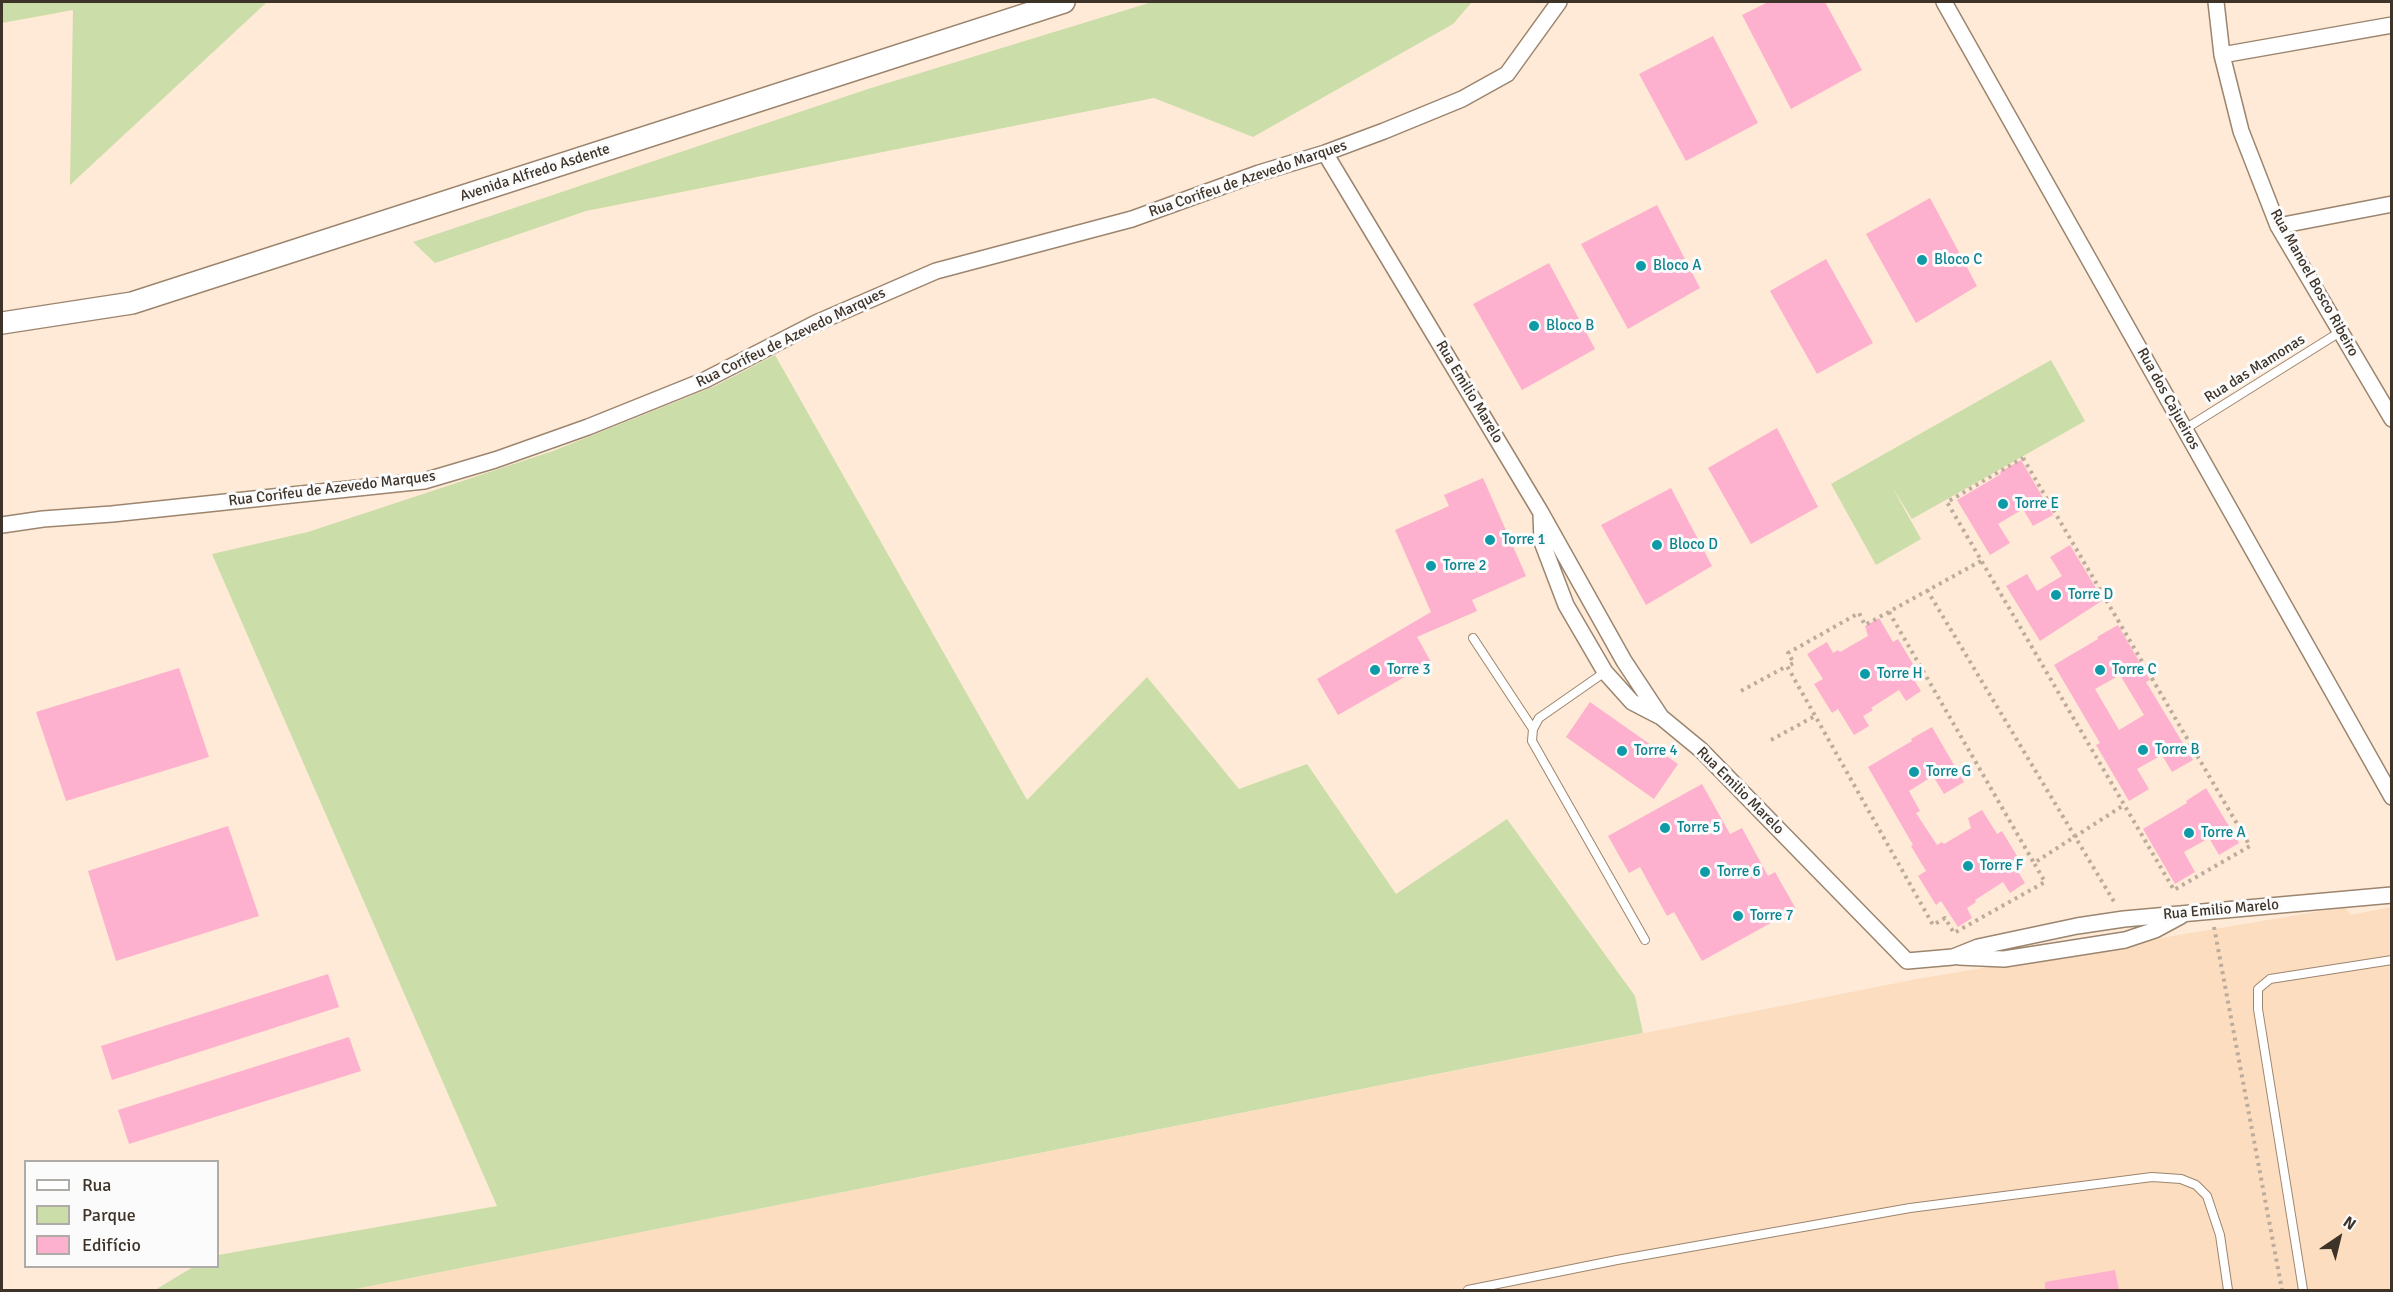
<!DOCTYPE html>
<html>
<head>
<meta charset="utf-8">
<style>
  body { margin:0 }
  #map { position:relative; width:2393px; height:1292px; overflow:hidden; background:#feead6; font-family:Signika,sans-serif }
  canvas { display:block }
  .frame { position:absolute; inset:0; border:3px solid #3d3329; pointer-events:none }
  .legend { position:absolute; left:24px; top:1160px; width:195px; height:108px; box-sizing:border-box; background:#fbfbfb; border:2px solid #afaba7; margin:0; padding:8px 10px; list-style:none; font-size:18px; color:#3d3329 }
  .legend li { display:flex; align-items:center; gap:12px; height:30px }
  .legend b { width:30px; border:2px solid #afaba7 }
  .north { position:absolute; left:2309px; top:1208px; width:60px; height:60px; -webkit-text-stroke:4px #fbfbfb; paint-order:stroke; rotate:35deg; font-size:16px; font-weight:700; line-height:24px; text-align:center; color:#3d3329 }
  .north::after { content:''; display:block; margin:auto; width:21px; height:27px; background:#3d3329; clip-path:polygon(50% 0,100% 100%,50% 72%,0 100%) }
</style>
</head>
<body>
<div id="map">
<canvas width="2393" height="1292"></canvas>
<div class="frame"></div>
<ul class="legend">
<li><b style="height:8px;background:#fff"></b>Rua</li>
<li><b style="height:16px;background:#cbdda8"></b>Parque</li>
<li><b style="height:16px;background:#fdb1ce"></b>Edifício</li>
</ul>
<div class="north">N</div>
</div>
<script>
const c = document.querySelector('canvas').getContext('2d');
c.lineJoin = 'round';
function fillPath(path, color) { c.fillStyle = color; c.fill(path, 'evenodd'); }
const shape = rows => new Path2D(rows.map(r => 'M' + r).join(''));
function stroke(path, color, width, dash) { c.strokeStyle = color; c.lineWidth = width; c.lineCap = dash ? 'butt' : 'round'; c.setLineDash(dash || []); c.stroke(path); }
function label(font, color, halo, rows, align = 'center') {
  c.font = font + ' Signika,sans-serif'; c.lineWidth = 6; c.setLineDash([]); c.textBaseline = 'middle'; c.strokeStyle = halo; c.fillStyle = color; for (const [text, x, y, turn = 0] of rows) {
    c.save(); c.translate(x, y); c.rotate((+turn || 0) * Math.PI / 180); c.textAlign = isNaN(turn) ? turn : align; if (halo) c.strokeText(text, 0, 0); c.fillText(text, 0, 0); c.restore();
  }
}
fillPath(shape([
  [2345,907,2350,915,2391,907,2391,1290,350,1290,1917,979]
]), '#fcddbf');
fillPath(shape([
  [2,2,267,2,70,185,73,10,2,23],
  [1152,2,1472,2,1453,24,1253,137,1154,98,586,211,435,263,413,242,868,89],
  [775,355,1027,800,1147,677,1239,789,1307,764,1396,894,1507,819,1635,996,1643,1033,350,1290,155,1290,193,1267,218,1266,218,1255,497,1206,212,554,308,532,553,451,713,387],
  [2051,360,2085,421,1912,519,1891,485,1921,539,1876,565,1831,484]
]), '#cbdda8');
fillPath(shape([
  [1768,2,1825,2,1862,70,1791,109,1742,15],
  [1713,36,1758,123,1686,161,1639,74],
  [1930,198,1977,286,1916,323,1866,234],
  [1657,205,1700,288,1628,329,1581,244],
  [1826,259,1873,343,1817,374,1770,291],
  [1549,263,1595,349,1522,390,1473,304],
  [1777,428,1818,507,1751,544,1708,468],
  [2021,460,2053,515,2033,526,2023,509,1998,524,2010,543,1990,555,1957,500,2001,474,2000,472],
  [1483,478,1526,576,1472,600,1477,611,1417,637,1431,662,1338,715,1317,679,1431,612,1395,530,1449,506,1444,495],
  [1671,488,1712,566,1646,605,1601,525],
  [2070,545,2103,600,2040,641,2006,586,2027,574,2037,591,2062,576,2050,557],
  [1879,618,1893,642,1898,639,1913,664,1908,670,1921,691,1906,701,1899,690,1871,708,1873,710,1863,716,1869,726,1854,735,1838,709,1832,713,1814,684,1823,679,1807,654,1827,642,1833,653,1838,650,1840,652,1868,636,1865,626],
  [2118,625,2150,680,2146,682,2193,760,2172,772,2162,755,2137,769,2149,789,2129,801,2096,745,2100,743,2054,665,2098,639,2097,637],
  [2120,675,2144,715,2119,730,2095,689],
  [179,668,209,757,66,801,36,712],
  [1590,702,1678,764,1654,799,1566,737],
  [1932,727,1964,782,1944,794,1933,776,1909,791,1920,811,1916,813,1937,845,1942,842,1944,844,1971,828,1968,818,1982,810,1997,834,2002,831,2017,856,2012,862,2025,883,2010,893,2003,882,1975,900,1976,902,1967,908,1972,918,1958,927,1941,901,1936,905,1918,876,1926,871,1911,846,1913,845,1868,767,1912,741,1911,739],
  [1702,784,1730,834,1742,828,1768,876,1775,872,1796,909,1702,961,1674,912,1667,916,1640,867,1629,873,1608,836],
  [2206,788,2239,843,2219,855,2209,838,2184,852,2195,872,2175,884,2143,829,2187,803,2186,801],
  [228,826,259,916,116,961,88,871],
  [328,974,339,1007,112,1080,101,1046],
  [349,1037,361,1071,129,1144,118,1110],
  [2115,1270,2119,1290,2045,1290,2045,1282]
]), '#fdb1ce');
const lane = shape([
  [2185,429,2340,332],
  [1473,638,1533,729],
  [1605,672,1539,718,1533,729,1532,741,1645,940],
  [1468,1290,1617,1260,1910,1208,2152,1177,2181,1179,2196,1185,2207,1196,2220,1235,2228,1290],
  [2303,1290,2258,1009,2258,989,2270,979,2392,960]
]);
const street = shape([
  [1944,2,2392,797],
  [2216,2,2222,55,2241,131,2278,226,2392,419],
  [2222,55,2392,25],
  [1325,153,1540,511,1624,661,1661,717,1701,750,1907,961,1953,957,1978,947,2077,926,2124,919,2392,895],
  [2278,226,2392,204],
  [1541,514,1542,542,1566,605,1605,672,1632,702,1659,716],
  [2,525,43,519,112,514,424,481,495,460,588,427,705,380,816,323,936,271,1132,219,1259,173,1325,153,1384,131,1462,99,1507,74,1559,2],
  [1959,957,2004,959,2125,940,2155,930,2181,916]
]);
const secondary = shape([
  [2,323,132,303,1064,2]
]);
stroke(lane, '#9c856f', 10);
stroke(street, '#9c856f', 18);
stroke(secondary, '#9c856f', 24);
stroke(shape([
  [2023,458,2250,846,2174,890,1947,502,2023,458],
  [1981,561,1865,625,1859,613,1788,653,1794,663,1787,666,1933,925,1945,918,1954,933,2045,882,2034,863,2124,805],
  [1927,590,2116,905],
  [1889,612,2034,863],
  [1741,691,1787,666],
  [1771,740,1815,716],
  [2214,927,2282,1290]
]), '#bdac9b', 4, [3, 4.5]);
stroke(lane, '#fff', 8);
stroke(street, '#fff', 15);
stroke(secondary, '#fff', 21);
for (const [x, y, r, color] of [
  [1922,260,6,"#0f9aa8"],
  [1641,266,6,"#0f9aa8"],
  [1534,326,6,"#0f9aa8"],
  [2003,504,6,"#0f9aa8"],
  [1490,540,6,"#0f9aa8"],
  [1657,545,6,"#0f9aa8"],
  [1431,566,6,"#0f9aa8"],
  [2056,595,6,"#0f9aa8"],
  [1375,670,6,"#0f9aa8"],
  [2100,670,6,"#0f9aa8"],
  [1865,674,6,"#0f9aa8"],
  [2143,750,6,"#0f9aa8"],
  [1622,751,6,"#0f9aa8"],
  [1914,772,6,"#0f9aa8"],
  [1665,828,6,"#0f9aa8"],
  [2189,833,6,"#0f9aa8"],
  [1968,866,6,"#0f9aa8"],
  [1705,872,6,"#0f9aa8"],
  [1738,916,6,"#0f9aa8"]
]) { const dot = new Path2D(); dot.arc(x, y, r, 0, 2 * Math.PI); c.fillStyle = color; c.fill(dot); stroke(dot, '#fbfbfb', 2); }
label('15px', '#3d3329', '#fbfbfb', [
  ["Avenida Alfredo Asdente",535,173,-18],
  ["Rua Corifeu de Azevedo Marques",1248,179,-19],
  ["Rua Manoel Bosco Ribeiro",2314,283,61],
  ["Rua Corifeu de Azevedo Marques",791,338,-26],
  ["Rua das Mamonas",2255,369,-32],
  ["Rua Emilio Marelo",1469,392,59],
  ["Rua dos Cajueiros",2168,399,61],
  ["Rua Corifeu de Azevedo Marques",332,489,-7],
  ["Rua Emilio Marelo",1740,791,45],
  ["Rua Emilio Marelo",2221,910,-5]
]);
label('15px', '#0d838f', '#fbfbfb', [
  ["Bloco C",1934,260],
  ["Bloco A",1653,266],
  ["Bloco B",1546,326],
  ["Torre E",2015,504],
  ["Torre 1",1502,540],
  ["Bloco D",1669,545],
  ["Torre 2",1443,566],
  ["Torre D",2068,595],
  ["Torre 3",1387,670],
  ["Torre C",2112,670],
  ["Torre H",1877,674],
  ["Torre B",2155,750],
  ["Torre 4",1634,751],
  ["Torre G",1926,772],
  ["Torre 5",1677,828],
  ["Torre A",2201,833],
  ["Torre F",1980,866],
  ["Torre 6",1717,872],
  ["Torre 7",1750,916]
], 'left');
</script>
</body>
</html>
